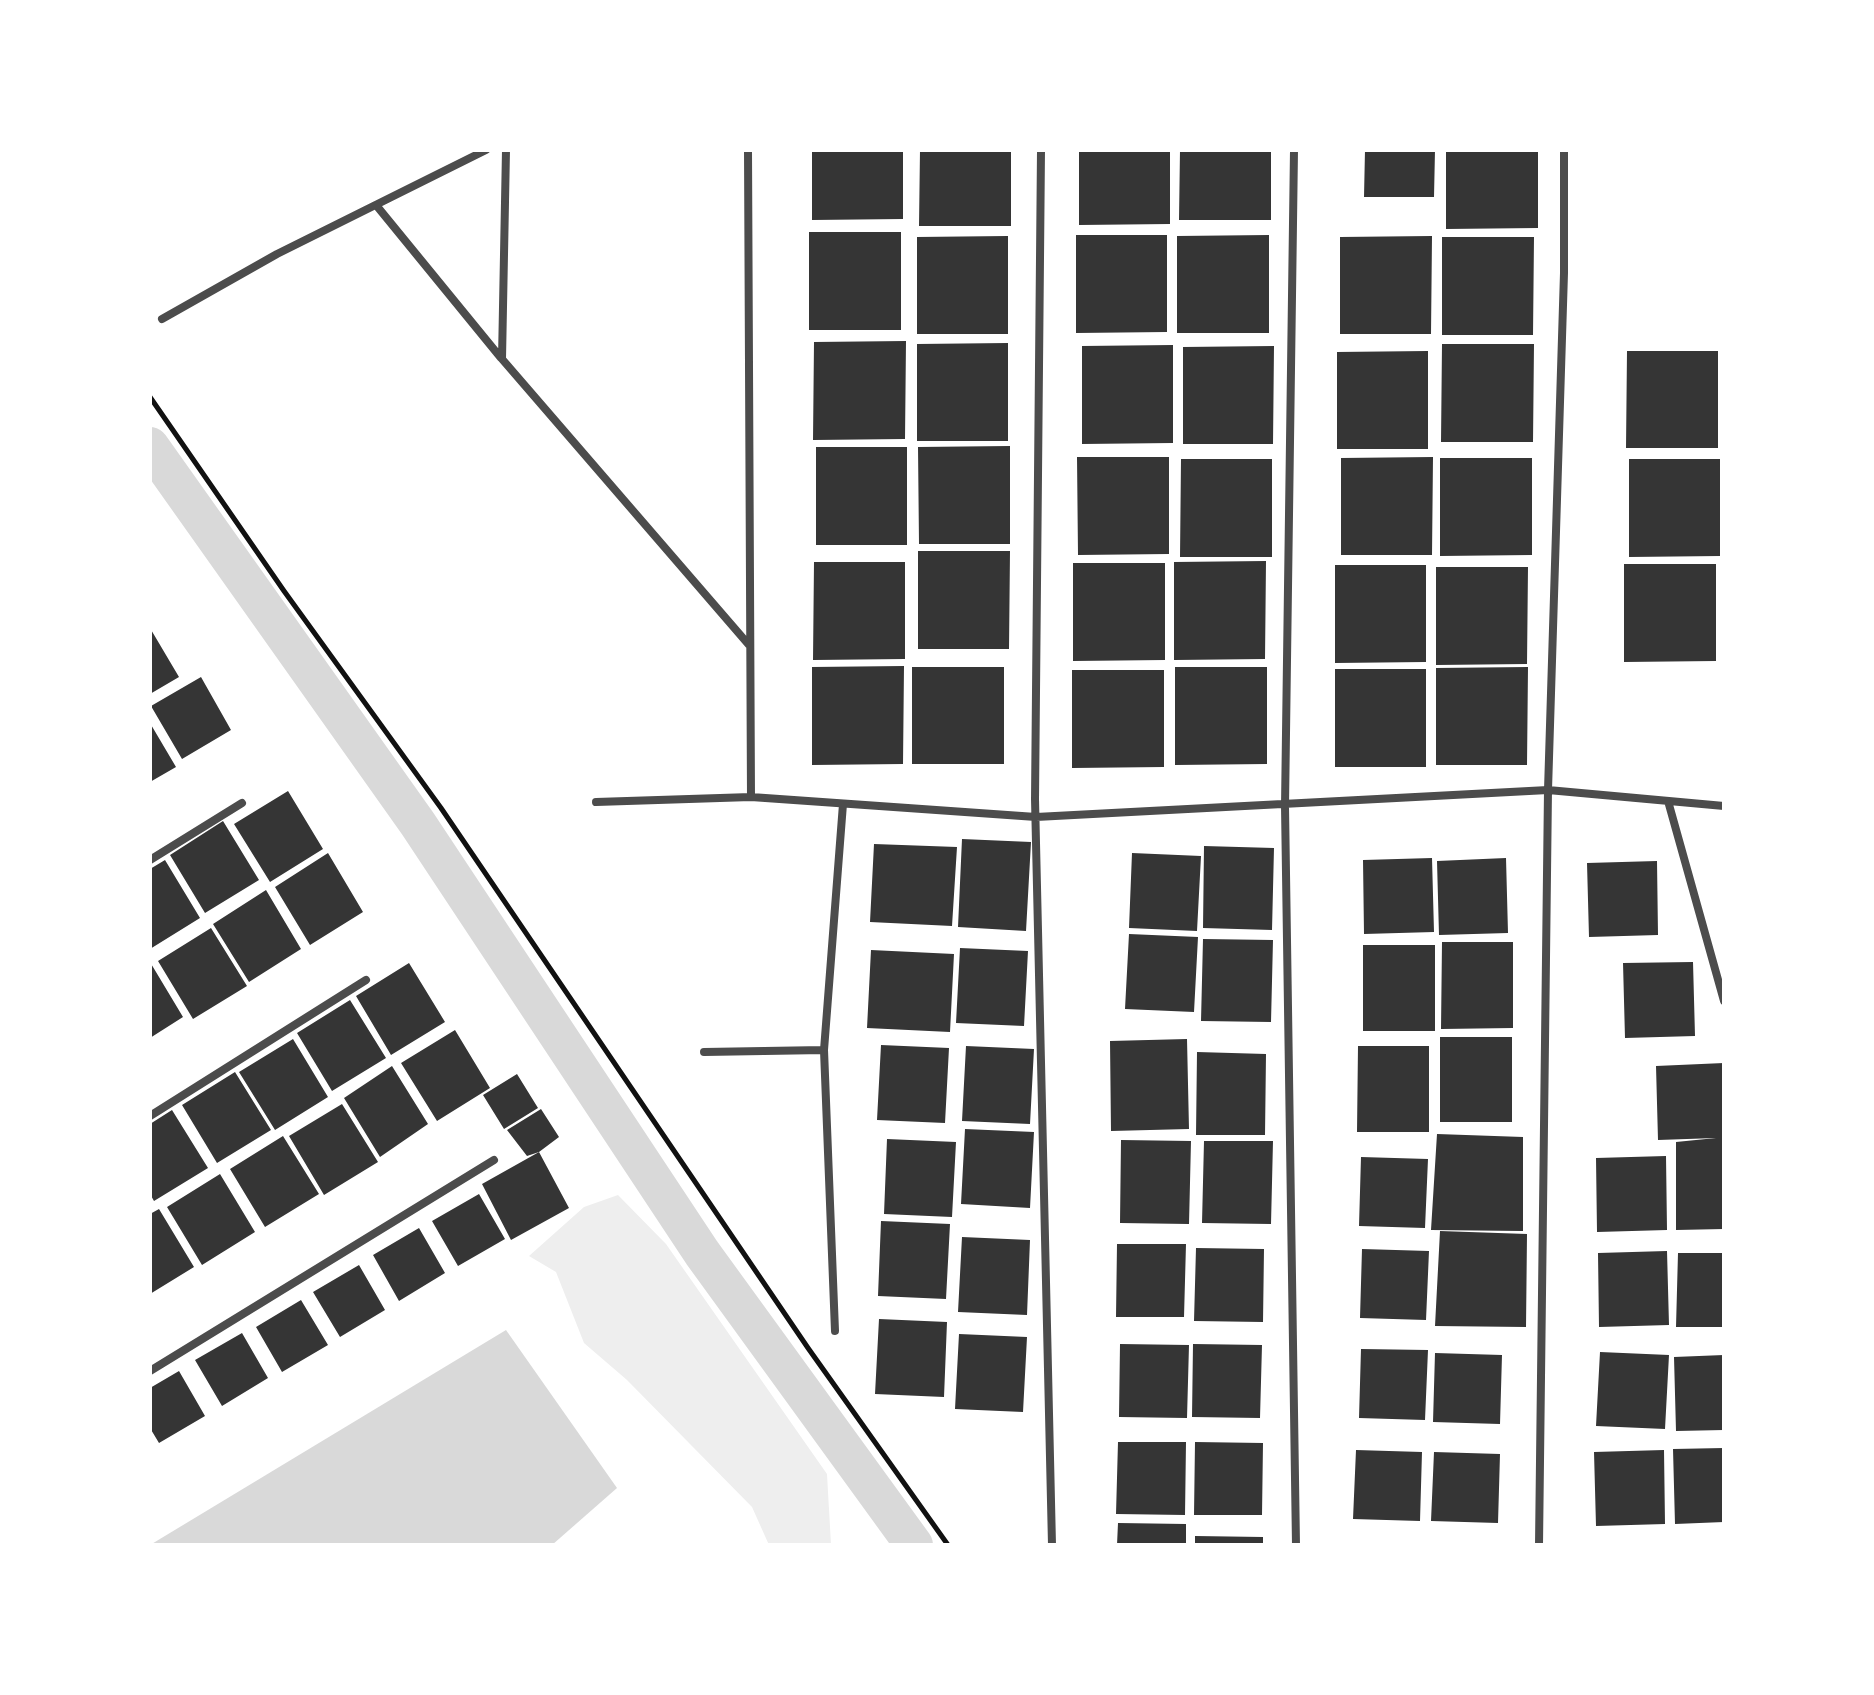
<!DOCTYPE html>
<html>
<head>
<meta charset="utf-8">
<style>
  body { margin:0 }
  #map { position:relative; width:1874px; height:1695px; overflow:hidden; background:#fff; font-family:Karla,sans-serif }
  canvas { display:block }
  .frame { position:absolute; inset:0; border:152px solid #fff; pointer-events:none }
</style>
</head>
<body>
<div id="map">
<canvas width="1874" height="1695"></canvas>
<div class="frame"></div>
</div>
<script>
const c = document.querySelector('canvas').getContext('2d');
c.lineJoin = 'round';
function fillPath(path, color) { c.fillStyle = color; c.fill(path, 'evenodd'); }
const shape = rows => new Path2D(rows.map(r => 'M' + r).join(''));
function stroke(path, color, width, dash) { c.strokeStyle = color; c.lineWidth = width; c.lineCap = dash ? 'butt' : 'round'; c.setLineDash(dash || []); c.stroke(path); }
fillPath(shape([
  [618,1195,666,1244,827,1474,831,1545,769,1545,752,1507,627,1380,584,1343,556,1272,529,1256,584,1207]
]), '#eee');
fillPath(shape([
  [506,1330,617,1488,552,1545,150,1545]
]), '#d9d9d9');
stroke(shape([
  [150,446,418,824,702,1253,914,1545]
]), '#d9d9d9', 38);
fillPath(shape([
  [812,150,903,150,903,219,812,220],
  [920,150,1011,150,1011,226,919,226],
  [1079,150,1170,150,1170,224,1079,225],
  [1180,150,1271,150,1271,220,1179,220],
  [1365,150,1435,150,1434,197,1364,197],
  [1446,150,1538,150,1538,228,1446,229],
  [809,232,901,232,901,330,809,330],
  [1076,235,1167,235,1167,332,1076,333],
  [1269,235,1269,333,1177,333,1177,236],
  [1008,236,1008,334,917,334,917,237],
  [1432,236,1431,334,1340,334,1340,237],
  [1442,237,1534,237,1533,335,1442,335],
  [906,341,905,439,813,440,814,342],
  [1008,343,1008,441,917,441,917,344],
  [1442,344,1534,344,1533,442,1441,442],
  [1173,345,1173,443,1082,444,1082,346],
  [1274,346,1273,444,1183,444,1183,347],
  [1428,351,1428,449,1337,449,1337,352],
  [1627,351,1718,351,1718,448,1626,448],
  [1010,446,1010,544,919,544,918,447],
  [816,447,907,447,907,545,816,545],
  [1077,457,1169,457,1169,554,1078,555],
  [1433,457,1432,555,1341,555,1341,458],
  [1440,458,1532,458,1532,555,1440,556],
  [1181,459,1272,459,1272,557,1180,557],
  [1629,459,1720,459,1720,556,1629,557],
  [918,551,1010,551,1009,649,918,649],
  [1266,561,1265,659,1174,660,1174,562],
  [814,562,905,562,905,659,813,660],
  [1073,563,1165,563,1165,660,1073,661],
  [1624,564,1716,564,1716,661,1624,662],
  [1335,565,1426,565,1426,662,1335,663],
  [1436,567,1528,567,1527,664,1436,665],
  [150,628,179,677,150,694],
  [904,666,903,764,812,765,812,667],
  [912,667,1004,667,1004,764,912,764],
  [1175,667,1267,667,1267,764,1175,765],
  [1528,667,1527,765,1436,765,1436,668],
  [1335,669,1426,669,1426,767,1335,767],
  [1072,670,1164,670,1164,767,1072,768],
  [201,677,231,730,182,759,151,706],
  [150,723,176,767,150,782],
  [288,791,323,849,270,882,234,824],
  [223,821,259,880,205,913,170,855],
  [962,839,1031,842,1026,931,958,927],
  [874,844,957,847,952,926,870,922],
  [1204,846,1274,848,1272,930,1203,928],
  [328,853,363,912,310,945,275,887],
  [1132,853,1201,856,1197,931,1129,928],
  [1432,858,1434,932,1364,934,1363,860],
  [1506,858,1508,933,1439,935,1437,861],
  [165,860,200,918,150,949,150,869],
  [1657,861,1658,935,1589,937,1587,863],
  [266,890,301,949,249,982,213,924],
  [211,928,247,986,193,1019,158,961],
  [1129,934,1198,937,1194,1012,1125,1009],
  [1203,939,1273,940,1271,1022,1201,1021],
  [1442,942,1513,942,1513,1028,1441,1029],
  [1363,945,1435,945,1435,1031,1363,1031],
  [960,948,1028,951,1024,1026,956,1023],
  [871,950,954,954,950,1032,867,1028],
  [150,962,183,1017,150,1038],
  [1693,962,1695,1036,1625,1038,1623,963],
  [409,963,445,1022,391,1055,356,996],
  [350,1000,386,1058,332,1091,297,1033],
  [455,1030,490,1088,437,1121,401,1063],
  [1440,1037,1512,1037,1512,1122,1440,1122],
  [293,1039,328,1097,275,1130,239,1072],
  [1187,1039,1189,1129,1111,1131,1110,1041],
  [881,1045,949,1048,945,1123,877,1120],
  [966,1046,1034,1049,1030,1124,962,1121],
  [1358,1046,1429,1046,1429,1132,1357,1132],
  [1197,1052,1266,1054,1265,1135,1196,1135],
  [1724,1063,1724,1229,1676,1230,1676,1142,1716,1138,1658,1140,1656,1066],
  [392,1066,428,1124,380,1157,344,1098],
  [235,1072,271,1130,217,1163,182,1105],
  [517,1074,538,1108,504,1129,483,1095],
  [342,1104,378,1162,324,1195,289,1136],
  [541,1109,559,1137,539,1152,569,1208,511,1240,482,1184,539,1152,527,1156,507,1130],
  [172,1110,208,1168,154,1201,150,1194,150,1124],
  [965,1129,1034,1132,1030,1208,961,1204],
  [1437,1134,1523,1137,1523,1231,1431,1230],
  [283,1136,319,1194,265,1227,230,1169],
  [887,1139,956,1142,952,1217,884,1214],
  [1121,1140,1191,1141,1189,1224,1120,1223],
  [1204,1141,1273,1141,1271,1224,1202,1223],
  [1666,1156,1667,1230,1597,1232,1596,1158],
  [1361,1157,1428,1159,1425,1228,1359,1226],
  [220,1174,255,1232,202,1265,167,1207],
  [479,1194,505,1239,458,1266,432,1221],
  [159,1209,194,1267,150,1294,150,1214],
  [881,1221,950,1224,946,1299,878,1296],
  [419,1228,445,1273,399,1301,373,1255],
  [1440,1231,1527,1234,1526,1327,1435,1326],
  [962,1237,1030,1240,1027,1315,958,1312],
  [1117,1244,1186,1244,1184,1317,1116,1317],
  [1196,1248,1264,1249,1263,1322,1194,1321],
  [1362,1249,1429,1251,1426,1320,1360,1318],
  [1667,1251,1669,1325,1599,1327,1598,1253],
  [1678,1253,1724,1253,1724,1327,1676,1327],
  [359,1265,385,1310,340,1337,313,1292],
  [301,1300,328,1345,282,1372,256,1327],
  [879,1319,947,1322,944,1397,875,1394],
  [242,1333,268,1378,222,1406,195,1360],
  [959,1334,1027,1337,1023,1412,955,1409],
  [1120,1344,1189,1345,1187,1418,1119,1417],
  [1193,1344,1262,1345,1260,1418,1192,1417],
  [1361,1349,1428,1350,1425,1420,1359,1418],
  [1600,1352,1669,1355,1665,1429,1596,1426],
  [1435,1353,1502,1355,1500,1424,1433,1422],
  [1724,1355,1724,1430,1676,1431,1674,1357],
  [179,1371,205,1416,159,1443,150,1428,150,1388],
  [1118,1442,1186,1442,1185,1515,1116,1514],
  [1195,1442,1263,1443,1262,1515,1194,1515],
  [1724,1448,1724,1522,1675,1524,1673,1449],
  [1356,1450,1422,1452,1420,1521,1353,1519],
  [1664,1450,1665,1524,1596,1526,1594,1452],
  [1434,1452,1500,1454,1498,1523,1431,1521],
  [1118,1523,1186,1524,1186,1545,1117,1545],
  [1195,1536,1263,1537,1263,1545,1195,1545]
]), '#353535');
stroke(shape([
  [150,397,284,591,441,808,808,1348,948,1545]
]), '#111', 5);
stroke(shape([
  [506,150,502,359,749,645],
  [1041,150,1035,799,1052,1545],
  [1294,150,1285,806,1296,1545],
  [376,205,501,358],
  [162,319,277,254,486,150],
  [751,797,1036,817,1548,790,1724,806],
  [1668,801,1724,1001],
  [596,802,751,797,748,150],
  [150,860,242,803],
  [704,1052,824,1050],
  [150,1116,366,980],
  [835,1331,824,1050,843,804],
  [150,1371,494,1160],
  [1539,1545,1548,790,1564,273,1564,150]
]), '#4c4c4c', 8);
</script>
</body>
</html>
